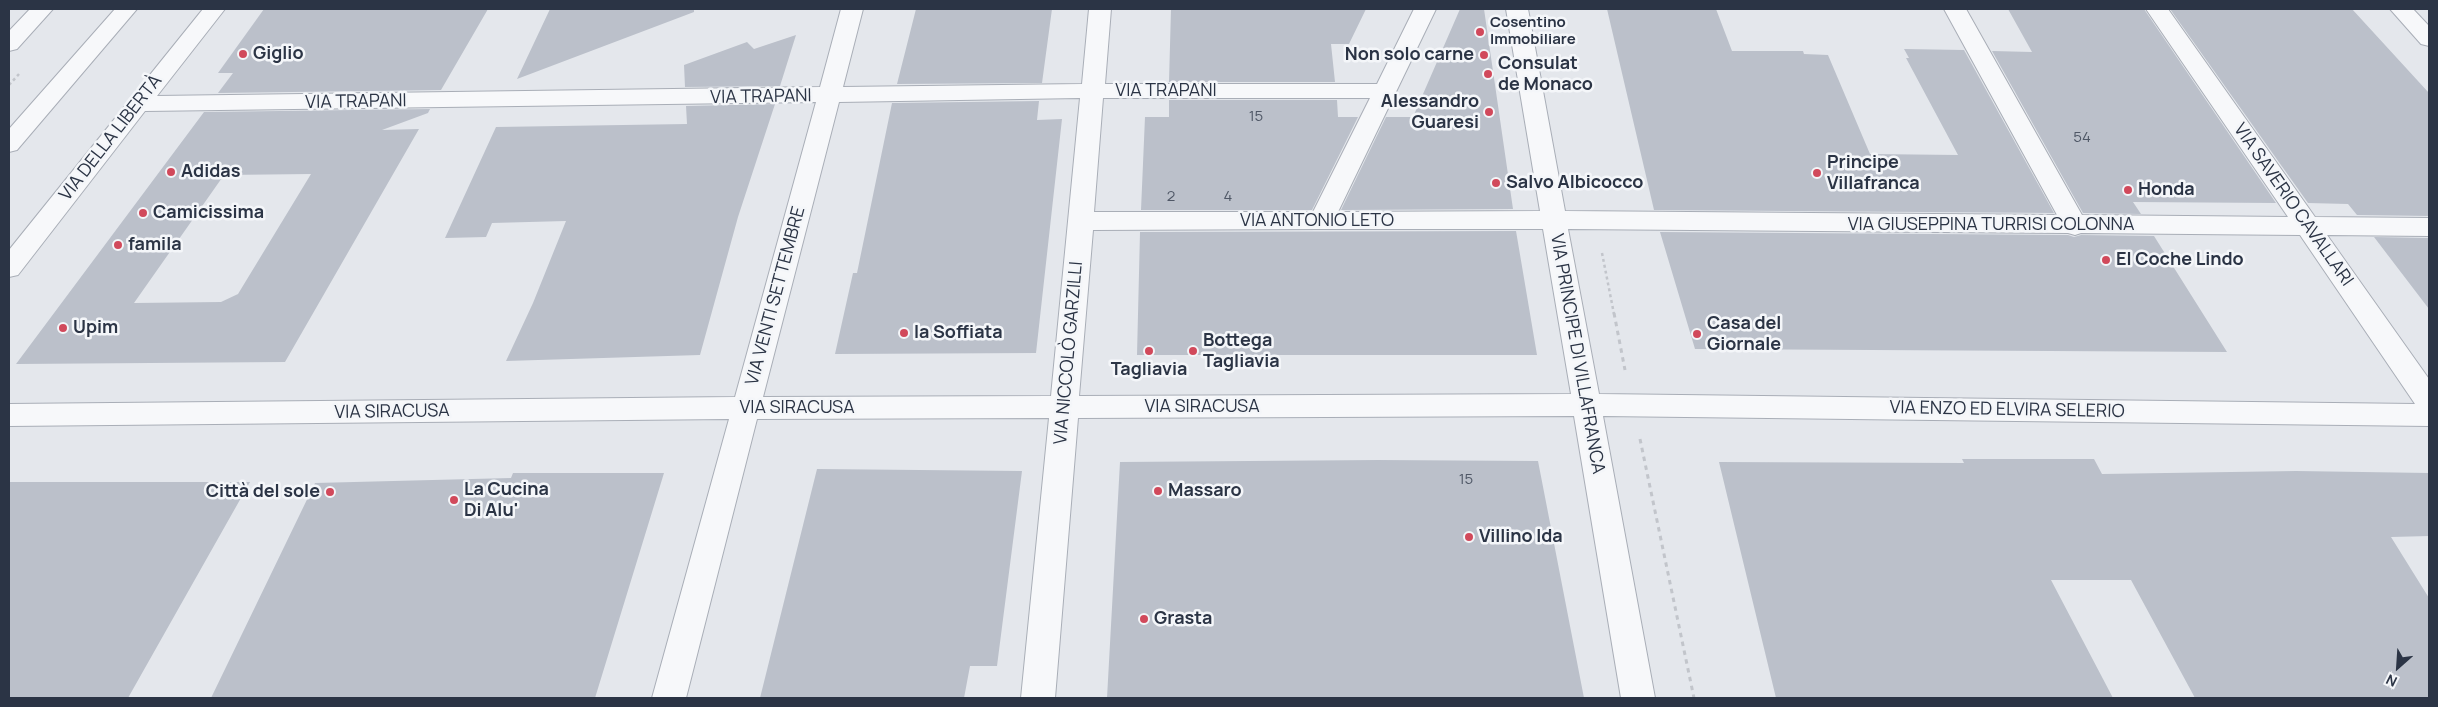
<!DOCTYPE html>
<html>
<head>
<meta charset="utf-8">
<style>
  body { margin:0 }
  #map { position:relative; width:2438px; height:707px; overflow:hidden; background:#e4e7ec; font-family:Manrope,sans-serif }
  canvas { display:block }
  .frame { position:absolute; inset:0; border:10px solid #2b3445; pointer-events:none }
  .north { position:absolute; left:2373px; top:642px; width:50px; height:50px; -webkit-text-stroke:4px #f4f6f9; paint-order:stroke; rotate:206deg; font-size:14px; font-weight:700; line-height:20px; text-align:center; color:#2b3445 }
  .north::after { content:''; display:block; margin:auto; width:18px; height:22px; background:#2b3445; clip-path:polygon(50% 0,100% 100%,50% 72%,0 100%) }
</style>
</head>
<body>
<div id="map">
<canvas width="2438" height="707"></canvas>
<div class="frame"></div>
<div class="north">N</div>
</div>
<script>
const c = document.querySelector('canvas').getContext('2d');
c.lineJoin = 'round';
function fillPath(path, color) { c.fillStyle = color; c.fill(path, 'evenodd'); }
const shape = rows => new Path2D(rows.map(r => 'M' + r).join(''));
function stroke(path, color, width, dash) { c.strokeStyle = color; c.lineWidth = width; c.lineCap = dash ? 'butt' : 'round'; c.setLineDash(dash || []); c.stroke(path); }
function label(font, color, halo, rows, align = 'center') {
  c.font = font + ' Manrope,sans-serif'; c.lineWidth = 5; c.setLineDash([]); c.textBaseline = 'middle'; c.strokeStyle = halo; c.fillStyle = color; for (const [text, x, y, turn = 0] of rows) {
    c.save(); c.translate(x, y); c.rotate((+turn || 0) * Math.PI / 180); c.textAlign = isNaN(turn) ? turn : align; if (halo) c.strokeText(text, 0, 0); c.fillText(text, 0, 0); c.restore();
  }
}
fillPath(shape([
  [264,9,488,9,441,90,218,93,233,73,218,73],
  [550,9,694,9,694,12,517,79],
  [916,9,1052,9,1042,83,897,84],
  [1171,9,1366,9,1349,44,1331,44,1335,82,1169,82],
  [1460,9,1484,9,1513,209,1341,210,1386,117,1413,117],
  [1607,9,1716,9,1732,51,1803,51,1804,54,1828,55,1870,154,1958,155,1906,58,1909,58,1904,49,1964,50,2054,213,1654,210],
  [2008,9,2144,9,2276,203,2133,202,2141,214,2083,213,1992,51,2032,52],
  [2170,9,2352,9,2429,93,2429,216,2357,215,2348,204,2308,203],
  [796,35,780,86,685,87,684,65,747,42,754,49],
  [1169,100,1337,100,1338,117,1358,117,1312,210,1141,210,1145,117,1169,117],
  [1039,101,1037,120,1062,119,1036,353,835,354,853,273,857,273,892,103],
  [775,104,738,217,700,355,506,361,533,303,566,221,492,223,486,237,445,238,496,127,687,124,686,106],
  [430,109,428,113,382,130,419,129,285,362,16,364,204,112],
  [311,174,238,294,221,302,134,303,224,175],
  [1516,231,1537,355,1137,355,1140,232],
  [1660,232,2068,235,2074,237,2081,235,2154,236,2227,352,1695,349],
  [2374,237,2429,238,2429,309],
  [1962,459,2094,459,2102,474,2296,471,2429,473,2429,536,2391,537,2429,598,2429,698,2195,698,2131,580,2051,580,2113,698,1776,698,1719,462,1964,463],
  [1378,460,1538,461,1584,698,1107,698,1120,462],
  [817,469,1022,471,997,666,970,666,964,698,760,698],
  [513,473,664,473,595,698,211,698,315,483,511,478],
  [9,482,250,482,128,698,9,698]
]), '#bbc0ca');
const minor = shape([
  [30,9,53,9,17,49,9,51,9,31,30,9],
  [115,9,137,9,17,150,9,152,9,129,115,9],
  [203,9,225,9,157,96,820,87,841,9,863,9,843,87,1082,84,1089,9,1111,9,1105,84,1377,84,1414,9,1436,9,1338,212,1540,211,1506,9,1528,9,1565,211,2057,215,1944,9,1966,9,2082,215,2288,217,2146,9,2168,9,2315,217,2429,218,2429,236,2327,235,2429,379,2429,426,1603,416,1655,698,1621,698,1574,416,1078,418,1055,698,1021,698,1049,418,757,419,686,698,652,698,729,419,9,426,9,404,735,397,816,102,145,111,18,275,9,277,9,250,203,9],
  [1080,98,1051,396,763,397,839,102,1080,98],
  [1103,98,1370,98,1313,212,1094,212,1103,98],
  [1319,229,1543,229,1571,394,1079,396,1093,230,1319,229],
  [1568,229,2068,233,2075,235,2081,233,2300,235,2415,404,1599,394,1568,229],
  [2390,9,2413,9,2429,26,2429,46,2421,44,2390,9]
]);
stroke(minor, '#a9aeb7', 2);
stroke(shape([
  [9,85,19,74],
  [1602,253,1614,314]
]), '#c2c5cb', 2.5, [3, 3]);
stroke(shape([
  [1614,313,1625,370],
  [1640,439,1694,698]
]), '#c2c5cb', 3, [4.5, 4.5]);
fillPath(minor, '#f7f8fa');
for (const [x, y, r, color] of [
  [1480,32,5,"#d1495b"],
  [243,54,5,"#d1495b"],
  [1484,55,5,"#d1495b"],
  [1488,74,5,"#d1495b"],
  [1489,112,5,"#d1495b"],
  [171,172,5,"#d1495b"],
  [1817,173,5,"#d1495b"],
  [1496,183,5,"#d1495b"],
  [2128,190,5,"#d1495b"],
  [143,213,5,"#d1495b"],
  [118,245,5,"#d1495b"],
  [2106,260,5,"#d1495b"],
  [63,328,5,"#d1495b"],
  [904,333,5,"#d1495b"],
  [1697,334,5,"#d1495b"],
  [1149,351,5,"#d1495b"],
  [1193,351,5,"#d1495b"],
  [1158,491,5,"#d1495b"],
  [330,492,5,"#d1495b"],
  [454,500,5,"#d1495b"],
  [1469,537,5,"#d1495b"],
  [1144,619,5,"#d1495b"]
]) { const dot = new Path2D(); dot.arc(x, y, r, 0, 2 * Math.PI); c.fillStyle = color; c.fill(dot); stroke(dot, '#f4f6f9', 2); }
label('bold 15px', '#2b3445', '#f4f6f9', [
  ["Cosentino",1490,23],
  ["Immobiliare",1490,40]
], 'left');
label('15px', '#4f5766', null, [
  ["15",1256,117],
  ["54",2082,138],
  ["2",1171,197],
  ["4",1228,197],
  ["15",1466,480]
]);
label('bold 18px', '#2b3445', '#f4f6f9', [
  ["Giglio",253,54],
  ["Non solo carne",1474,55,"right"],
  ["Consulat",1498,64],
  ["de Monaco",1498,85],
  ["Alessandro",1479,102,"right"],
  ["Guaresi",1479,123,"right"],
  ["Principe",1827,163],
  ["Villafranca",1827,184],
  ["Adidas",181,172],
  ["Salvo Albicocco",1506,183],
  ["Honda",2138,190],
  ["Camicissima",153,213],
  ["famila",128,245],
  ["El Coche Lindo",2116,260],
  ["Casa del",1707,324],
  ["Giornale",1707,345],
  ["Upim",73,328],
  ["la Soffiata",914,333],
  ["Bottega",1203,341],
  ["Tagliavia",1203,362],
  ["Tagliavia",1149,370,"center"],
  ["La Cucina",464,490],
  ["Di Alu'",464,511],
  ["Massaro",1168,491],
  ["Città del sole",320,492,"right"],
  ["Villino Ida",1479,537],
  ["Grasta",1154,619]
], 'left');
label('18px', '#2b3445', '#f4f6f9', [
  ["VIA TRAPANI",1166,91],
  ["VIA TRAPANI",761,97,-1],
  ["VIA TRAPANI",356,102,-1],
  ["VIA DELLA LIBERTÀ",111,138,-52],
  ["VIA SAVERIO CAVALLARI",2293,205,55],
  ["VIA ANTONIO LETO",1317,221],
  ["VIA GIUSEPPINA TURRISI COLONNA",1991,225],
  ["VIA VENTI SETTEMBRE",776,296,-75],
  ["VIA NICCOLÒ GARZILLI",1069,353,-85],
  ["VIA PRINCIPE DI VILLAFRANCA",1577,354,80],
  ["VIA SIRACUSA",1202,407],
  ["VIA SIRACUSA",797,408],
  ["VIA ENZO ED ELVIRA SELERIO",2007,410,1],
  ["VIA SIRACUSA",392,412,-1]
]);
</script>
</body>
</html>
